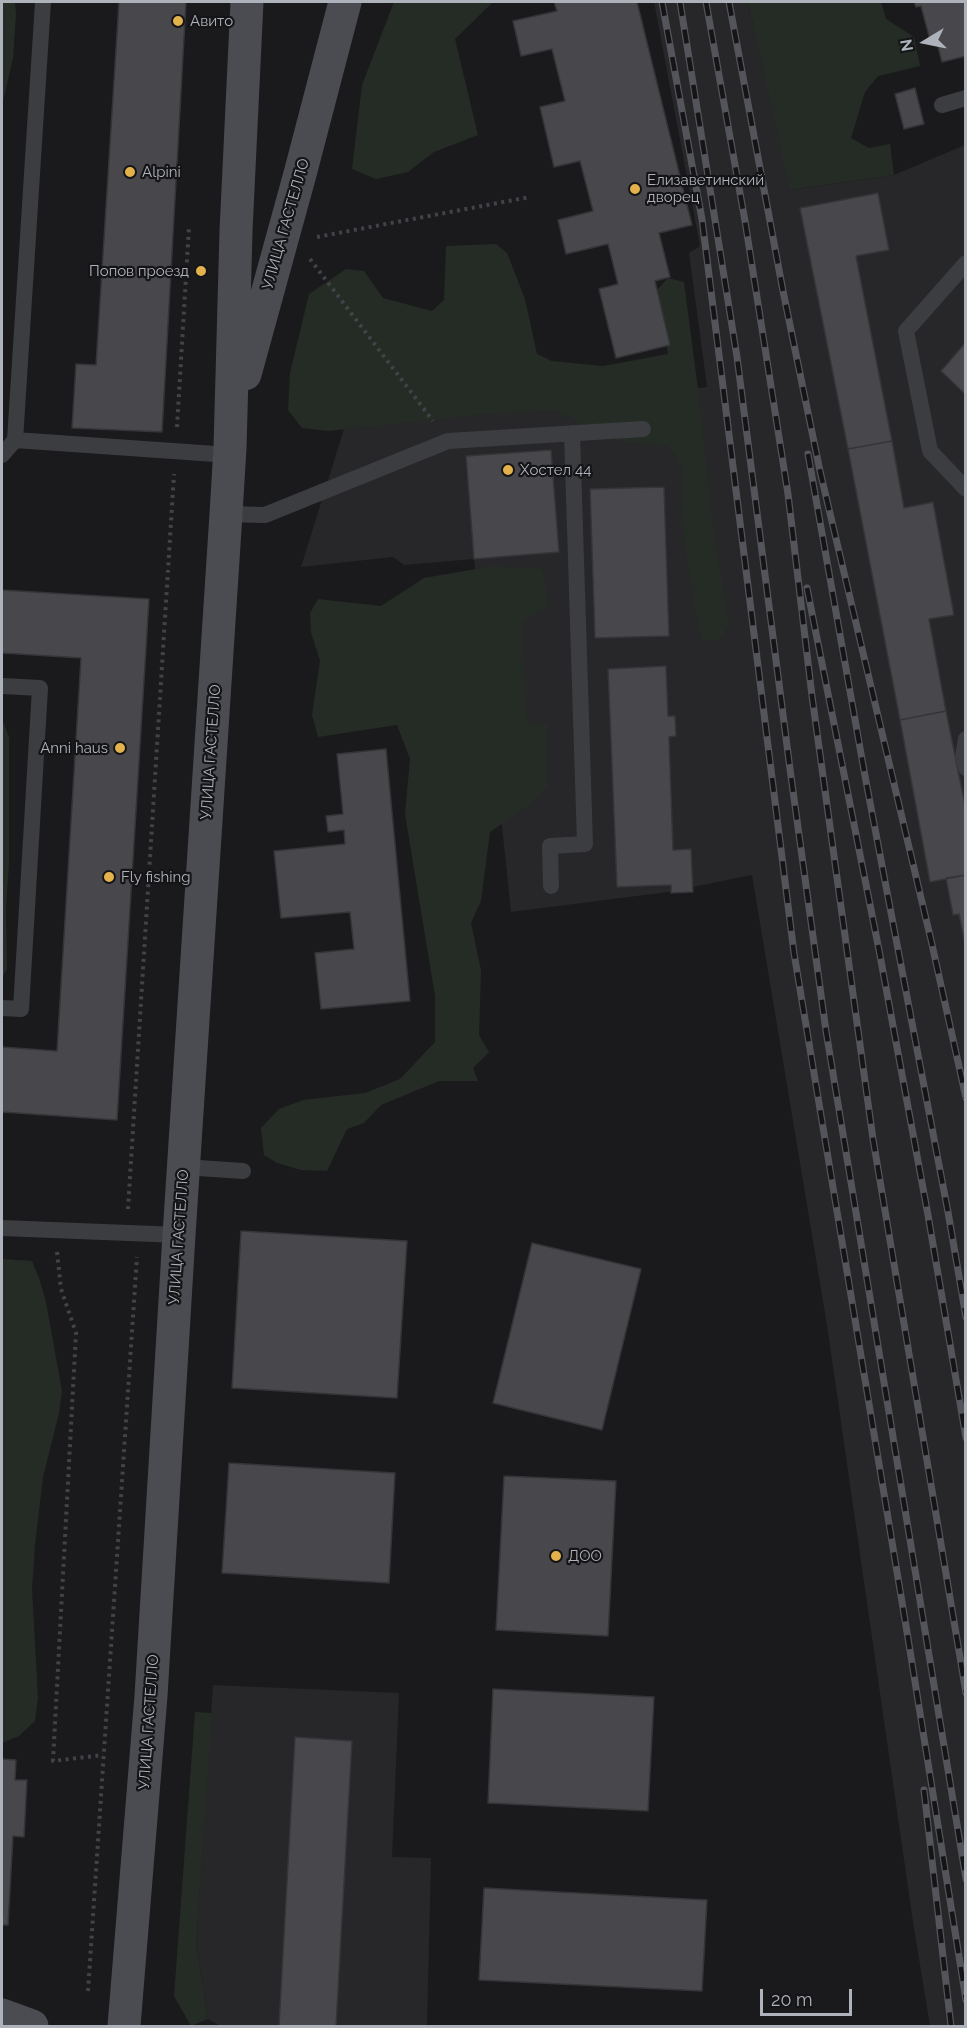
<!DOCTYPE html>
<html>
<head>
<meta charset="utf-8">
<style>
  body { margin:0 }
  #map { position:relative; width:967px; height:2028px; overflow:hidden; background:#1a1a1c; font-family:Raleway,sans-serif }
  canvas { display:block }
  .frame { position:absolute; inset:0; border:3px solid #aeb2bb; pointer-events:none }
  .north { position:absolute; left:895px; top:12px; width:60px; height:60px; -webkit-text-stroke:4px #151517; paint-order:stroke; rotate:260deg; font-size:16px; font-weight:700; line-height:24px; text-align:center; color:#aeb2bb }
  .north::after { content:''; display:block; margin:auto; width:21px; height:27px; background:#aeb2bb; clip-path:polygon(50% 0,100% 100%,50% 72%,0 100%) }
  .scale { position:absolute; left:760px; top:1989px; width:92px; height:27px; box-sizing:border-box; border:3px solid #aeb2bb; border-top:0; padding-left:8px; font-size:18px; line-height:21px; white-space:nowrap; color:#aeb2bb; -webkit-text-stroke:4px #151517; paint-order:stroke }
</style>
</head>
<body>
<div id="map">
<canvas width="967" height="2028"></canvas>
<div class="frame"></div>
<div class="north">N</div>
<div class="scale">20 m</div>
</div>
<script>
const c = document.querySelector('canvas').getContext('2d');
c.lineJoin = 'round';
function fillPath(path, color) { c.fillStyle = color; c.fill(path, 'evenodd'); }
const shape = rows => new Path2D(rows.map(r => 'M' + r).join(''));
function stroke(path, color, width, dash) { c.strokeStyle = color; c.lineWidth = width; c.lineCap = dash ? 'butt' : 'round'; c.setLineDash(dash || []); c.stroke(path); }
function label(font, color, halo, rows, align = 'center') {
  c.font = font + ' Raleway,sans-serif'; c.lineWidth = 4.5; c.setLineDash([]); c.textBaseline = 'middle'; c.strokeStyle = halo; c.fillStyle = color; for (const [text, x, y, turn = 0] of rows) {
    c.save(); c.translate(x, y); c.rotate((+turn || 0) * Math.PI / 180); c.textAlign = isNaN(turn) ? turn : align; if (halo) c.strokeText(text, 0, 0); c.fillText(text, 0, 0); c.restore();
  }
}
fillPath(shape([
  [654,2,748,2,791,190,894,175,965,145,965,2026,930,2026,913,1922,827,1325,752,875,668,892,511,912,474,559,404,565,393,557,301,567,344,429,707,387,689,253,700,246],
  [213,1685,399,1693,392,1857,431,1858,427,2026,220,2026,208,2019,196,1944]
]), '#272629');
fillPath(shape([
  [2,2,15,2,16,15,13,58,2,106],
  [394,2,493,2,455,39,478,135,434,152,408,172,376,179,352,169,362,85],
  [748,2,881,2,886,19,914,37,920,66,878,76,865,92,851,138,869,148,890,144,894,175,790,190],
  [496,244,507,253,525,299,537,354,552,361,603,366,668,354,658,289,668,278,684,282,699,397,712,519,729,626,720,639,704,642,698,627,687,558,681,509,682,474,678,457,667,446,618,441,555,410,475,415,329,431,302,428,288,410,290,373,309,294,346,269,364,271,383,298,432,311,444,300,446,246],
  [493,566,543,569,548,608,522,622,526,714,530,724,547,723,547,786,531,804,490,832,481,901,471,923,481,970,479,1035,489,1052,473,1068,478,1081,439,1081,381,1105,364,1123,347,1129,327,1171,301,1170,277,1163,264,1155,261,1128,279,1109,303,1100,365,1093,400,1079,435,1042,435,996,405,814,410,759,397,725,318,737,312,715,320,661,311,632,310,613,318,599,381,606,424,578],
  [2,719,9,737,9,864,6,907,7,969,2,978],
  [2,1259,32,1261,40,1281,46,1302,62,1391,59,1413,43,1477,35,1545,32,1589,38,1698,35,1721,19,1736,2,1743],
  [195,1712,212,1713,196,1944,208,2019,191,2026,174,1996]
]), '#252c26');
const building = shape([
  [119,2,186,2,162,432,72,428,76,364,96,365,119,2],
  [554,2,637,2,692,225,659,233,670,277,655,281,670,345,616,358,599,289,618,284,608,244,566,254,558,220,593,211,580,161,554,167,540,107,565,101,552,49,521,56,513,21,557,11,554,2],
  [914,2,966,2,966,56,942,62,936,39,930,40,921,6,916,7,914,2],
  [915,88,924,124,904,129,895,94,915,88],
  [878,193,889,250,856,256,892,441,848,449,800,208,878,193],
  [966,342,966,395,941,371,966,342],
  [892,441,904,508,933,502,954,615,929,619,946,711,900,720,848,449,892,441],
  [551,450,559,552,474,559,466,456,551,450],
  [664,487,669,636,595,638,590,489,664,487],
  [2,590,149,599,117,1120,2,1112,2,1047,57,1051,81,658,2,653,2,590],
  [666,666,668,716,675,716,676,736,669,737,673,850,691,849,693,892,671,893,671,885,617,887,608,669,666,666],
  [946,711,966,810,966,875,930,882,900,720,946,711],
  [386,749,410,1001,321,1009,315,953,354,949,350,912,281,918,274,851,345,844,344,830,328,832,326,816,343,814,337,754,386,749],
  [966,875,966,949,959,914,953,915,946,878,966,875],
  [241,1231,407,1241,397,1398,232,1388,241,1231],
  [532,1243,641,1269,602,1430,493,1403,532,1243],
  [229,1463,395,1473,389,1583,222,1573,229,1463],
  [504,1476,616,1481,608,1636,496,1630,504,1476],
  [493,1689,654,1697,648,1811,488,1803,493,1689],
  [295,1737,352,1741,336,2026,279,2026,295,1737],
  [2,1759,16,1760,15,1780,27,1780,24,1837,13,1836,8,1925,2,1925,2,1759],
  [484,1888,707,1900,702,1991,479,1980,484,1888]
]);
fillPath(building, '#48484c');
stroke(building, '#353538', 1.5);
stroke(shape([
  [317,237,530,197],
  [310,259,433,421],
  [177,427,189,227],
  [128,1209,174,474],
  [57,1252,61,1289,76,1333,53,1761,103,1755],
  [88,1991,137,1257]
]), '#424348', 4, [3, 4.5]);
stroke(shape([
  [942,105,966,98],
  [966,263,906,331,930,451,966,489],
  [15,440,230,455],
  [2,455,15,440,43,2],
  [226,514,265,515,448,441,643,429],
  [2,686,40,688,21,1009,2,1008],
  [966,739,963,757,966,768],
  [551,886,550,846,585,844,572,433],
  [184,1167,243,1171],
  [2,1228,179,1235]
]), '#3c3d41', 16);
stroke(shape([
  [245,374,300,174,345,2],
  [2,2015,32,2026],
  [124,2026,151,1696,179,1235,226,514,230,448,236,231,247,2]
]), '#4a4c51', 33);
const rail = shape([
  [662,2,702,219,794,953,908,1638,966,2000],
  [680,2,737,357,790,769,826,1031,966,1879],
  [706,2,745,221,788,494,812,696,873,1139,966,1693],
  [729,2,783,291,820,471,931,940,966,1098],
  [808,454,865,776,948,1212,966,1317],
  [807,588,879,950,928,1215,966,1438],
  [924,1790,951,2026]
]);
stroke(rail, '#53555a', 7);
stroke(rail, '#151517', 4.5, [14]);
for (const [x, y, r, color] of [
  [178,21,6,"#e3b24c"],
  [130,172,6,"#e3b24c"],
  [635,189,6,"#e3b24c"],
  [201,271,6,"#e3b24c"],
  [508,470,6,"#e3b24c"],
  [120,748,6,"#e3b24c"],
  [109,877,6,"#e3b24c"],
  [556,1556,6,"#e3b24c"]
]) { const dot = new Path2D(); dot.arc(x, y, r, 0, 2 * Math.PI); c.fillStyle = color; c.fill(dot); stroke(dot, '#151517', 2); }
label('15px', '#aeb2bb', '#151517', [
  ["Авито",190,21],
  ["Alpini",142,172],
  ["Елизаветинский",647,180],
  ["дворец",647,197],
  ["Попов проезд",189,271,"right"],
  ["Хостел 44",520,470],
  ["Anni haus",108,748,"right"],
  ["Fly fishing",121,877],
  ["ДОО",568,1556]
], 'left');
label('15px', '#aeb2bb', '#151517', [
  ["УЛИЦА ГАСТЕЛЛО",286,224,-74],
  ["УЛИЦА ГАСТЕЛЛО",211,752,-86],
  ["УЛИЦА ГАСТЕЛЛО",179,1237,-86],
  ["УЛИЦА ГАСТЕЛЛО",149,1722,-86]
]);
</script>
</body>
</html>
